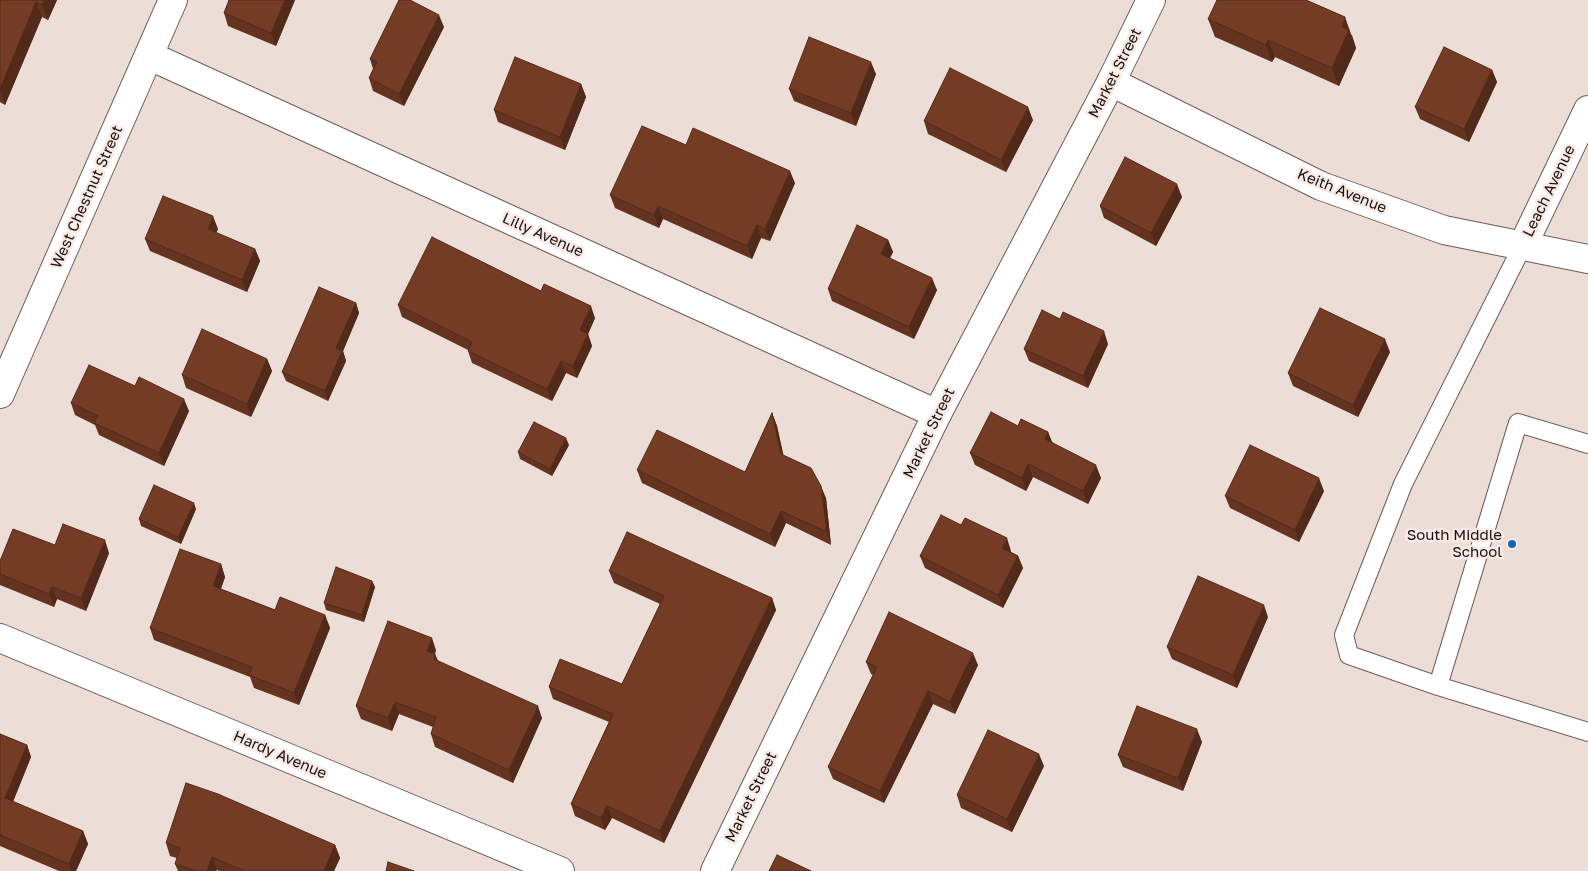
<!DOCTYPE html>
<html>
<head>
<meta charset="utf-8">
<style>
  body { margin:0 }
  canvas { display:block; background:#edddd7 }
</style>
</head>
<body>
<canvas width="1588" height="871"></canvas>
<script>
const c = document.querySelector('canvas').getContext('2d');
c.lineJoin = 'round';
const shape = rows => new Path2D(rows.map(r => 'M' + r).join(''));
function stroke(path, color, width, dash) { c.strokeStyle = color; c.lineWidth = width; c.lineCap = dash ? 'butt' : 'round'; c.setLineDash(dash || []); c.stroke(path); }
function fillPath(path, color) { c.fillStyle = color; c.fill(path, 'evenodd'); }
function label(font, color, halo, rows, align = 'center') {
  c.font = font + ' "Golos Text",sans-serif'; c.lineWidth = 5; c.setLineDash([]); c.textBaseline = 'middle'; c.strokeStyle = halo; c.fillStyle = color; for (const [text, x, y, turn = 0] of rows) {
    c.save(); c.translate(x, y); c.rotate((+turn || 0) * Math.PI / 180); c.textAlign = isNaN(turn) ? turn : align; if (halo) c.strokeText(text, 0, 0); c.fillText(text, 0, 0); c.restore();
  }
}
const service = shape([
  [1588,444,1518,423,1438,686,1588,732],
  [1438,686,1349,655,1344,635,1403,484,1523,245]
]);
const minor = shape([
  [150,56,937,414],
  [1111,82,1321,186,1444,230,1588,259],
  [1523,245,1588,110],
  [0,638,560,871]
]);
const secondary = shape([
  [0,394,173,0],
  [715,871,937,414,1111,82,1151,0]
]);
stroke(service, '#6c5e59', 20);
stroke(minor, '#6c5e59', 30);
stroke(secondary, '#6c5e59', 30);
stroke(service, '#fff', 18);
stroke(minor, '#fff', 28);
stroke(secondary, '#fff', 28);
fillPath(shape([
  [0,0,57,0,48,20,42,17,5,105,0,102],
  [295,0,276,46,228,26,224,13],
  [1208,19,1352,35,1356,48,1339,86,1275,57,1272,62,1215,37],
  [444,27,404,106,373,91,369,78,373,69,370,59],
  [1492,70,1497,82,1469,142,1420,119,1415,107],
  [876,74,856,126,794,101,789,89],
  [581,84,586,97,565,150,498,122,494,110],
  [1033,120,1006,172,928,134,924,121],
  [686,145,795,183,770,241,761,238,752,259,663,219,659,228,615,208,610,195],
  [1182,197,1156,246,1104,218,1100,206],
  [218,229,216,233,255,249,260,261,247,292,150,251,145,239],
  [888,240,893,252,890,258,937,290,914,339,832,301,828,289],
  [356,303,359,313,343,351,346,361,328,401,286,381,282,372],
  [398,305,595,318,588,334,592,346,577,378,566,373,552,401,472,363,468,351,468,350,402,317],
  [1108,344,1088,388,1029,361,1024,349],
  [1390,352,1358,417,1293,386,1288,373],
  [267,359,272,371,251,417,186,388,182,375],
  [135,386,189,411,164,466,99,435,95,425,75,415,71,403],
  [772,413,777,426,783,455,826,498,831,545,786,523,775,547,642,483,637,470,745,472],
  [1018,426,1048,432,1052,443,1101,478,1088,504,1033,477,1026,491,975,465,970,453],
  [569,445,552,476,520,459,518,452],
  [1324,491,1299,542,1230,508,1225,496],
  [196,509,181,544,141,526,139,519],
  [55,545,109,553,86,611,57,599,54,607,0,585,0,561],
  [1011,551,1011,552,1018,556,1023,568,1003,608,925,568,920,556],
  [221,564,225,577,221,589,275,610,325,615,330,628,299,705,254,688,250,677,154,640,150,628],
  [609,571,772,598,776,610,664,843,612,818,605,830,575,816,571,804,609,722,553,699,549,687,622,684,660,604,614,583],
  [372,581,375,587,364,622,326,610,324,603],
  [1268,617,1237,688,1172,659,1167,647],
  [436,650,435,654,438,661,542,718,513,783,435,747,431,734,433,727,399,714,392,731,361,719,356,706],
  [866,662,978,665,955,714,933,704,884,803,833,779,828,767,873,675,871,674],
  [0,734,27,745,31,757,13,802,83,831,88,844,76,871,59,871,0,846],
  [1202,742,1183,791,1123,767,1118,755],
  [1044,766,1012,832,961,808,957,795],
  [166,843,335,845,340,858,334,871,219,871,217,870,216,871,178,871,175,864,177,858,170,856]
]), '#653420');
fillPath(shape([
  [44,0,57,0,48,20,42,5],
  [285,0,295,0,276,46,271,33],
  [36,2,42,17,5,105,0,91,0,89],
  [439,15,444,27,404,106,399,94],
  [1345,17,1356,48,1339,86,1332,68,1342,27],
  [1268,40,1275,57,1272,62,1266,45],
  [871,62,876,74,856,126,851,113],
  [1492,70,1497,82,1469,142,1464,129],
  [581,84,586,97,565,150,560,137],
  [1028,107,1033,120,1006,172,1001,160],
  [790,171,795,183,770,241,765,229],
  [1177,184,1182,197,1156,246,1151,233],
  [658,206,663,219,659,228,654,215],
  [213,216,218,229,212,242,208,229],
  [757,225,761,238,752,259,747,246],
  [888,240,893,252,886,266,881,254],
  [255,249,260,261,247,292,242,280],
  [932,278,937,290,914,339,909,327],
  [356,303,359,313,343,351,346,361,328,401,325,391,336,348],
  [591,306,595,318,588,334,592,346,577,378,573,366,580,330],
  [1104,331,1108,344,1088,388,1083,376],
  [1385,339,1390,352,1358,417,1353,405],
  [267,359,272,371,251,417,247,404],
  [561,361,566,373,552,401,547,389],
  [184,399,189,411,164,466,159,453],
  [772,413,777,426,786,466,781,454],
  [1048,432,1053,444,1045,439],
  [566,438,569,445,552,476,550,469],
  [1028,464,1033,477,1026,491,1022,478],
  [1096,465,1101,478,1088,504,1083,491],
  [1319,478,1324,491,1299,542,1295,530],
  [821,486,826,498,831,545,827,532],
  [194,503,196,509,181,544,178,537],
  [781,511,786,523,775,547,770,534],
  [1007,538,1011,551,1007,560,1002,548],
  [105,540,109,553,86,611,81,598],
  [1018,556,1023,568,1003,608,998,595],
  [221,564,225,577,217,599,213,586],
  [372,581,375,587,364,622,362,615],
  [52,587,57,599,54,607,49,594],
  [772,598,776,610,664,843,660,831],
  [1264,605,1268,617,1237,688,1233,675],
  [325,615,330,628,299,705,294,693],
  [432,638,436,650,431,663,427,651],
  [973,653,978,665,955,714,950,702],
  [435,654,440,667,434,659],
  [928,691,933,704,884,803,880,791],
  [395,702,399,714,392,731,388,718],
  [538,706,542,718,513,783,509,770],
  [1197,729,1202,742,1183,791,1178,778],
  [27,745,31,757,9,811,5,798],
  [1039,754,1044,766,1012,832,1007,819],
  [607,806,612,818,605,830,601,818],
  [83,831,88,844,76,871,71,871,69,864],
  [335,845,340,858,334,871,324,871],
  [212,857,217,870,216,871,207,871]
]), '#522a1a');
const building = shape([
  [0,0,44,0,42,5,36,2,0,89,0,0],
  [229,0,285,0,271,33,224,13,229,0],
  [399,0,410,0,439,15,399,94,369,78,377,62,370,59,399,0],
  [1217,0,1306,0,1345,17,1342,27,1349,30,1332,68,1268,40,1266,45,1208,19,1217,0],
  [809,37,871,62,851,113,789,89,809,37],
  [1444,47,1492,70,1464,129,1415,107,1444,47],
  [515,57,581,84,560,137,494,110,515,57],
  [950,68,1028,107,1001,160,924,121,950,68],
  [642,126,686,145,693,128,790,171,765,229,757,225,747,246,658,206,654,215,610,195,642,126],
  [1125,157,1177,184,1151,233,1100,206,1125,157],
  [163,196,213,216,208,229,255,249,242,280,145,239,163,196],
  [857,225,888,240,881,254,932,278,909,327,828,289,857,225],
  [432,237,541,291,544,284,591,306,580,330,588,334,573,366,561,361,547,389,468,351,472,342,398,305,432,237],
  [319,287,356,303,336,348,342,351,325,391,282,372,319,287],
  [1320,308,1385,339,1353,405,1288,373,1320,308],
  [1042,310,1060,319,1063,312,1104,331,1083,376,1024,349,1042,310],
  [202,329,267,359,247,404,182,375,202,329],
  [89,365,135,386,139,377,184,399,159,453,94,423,98,416,71,403,89,365],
  [991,412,1018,426,1021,419,1048,432,1045,439,1096,465,1083,491,1028,464,1022,478,970,453,991,412],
  [772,413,781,454,811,468,821,486,827,532,781,511,770,534,637,470,657,430,745,472,772,413],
  [534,422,566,438,550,469,518,452,534,422],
  [1250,445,1319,478,1295,530,1225,496,1250,445],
  [154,485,194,503,178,537,139,519,154,485],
  [941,515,961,525,965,518,1007,538,1002,548,1018,556,998,595,920,556,941,515],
  [63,524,105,540,81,598,52,587,49,594,0,574,0,561,13,529,55,545,63,524],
  [627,532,772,598,660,831,607,806,601,818,571,804,613,714,549,687,560,659,622,684,664,596,609,571,627,532],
  [180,549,221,564,213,586,275,610,280,597,325,615,294,693,249,675,252,667,150,628,180,549],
  [336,567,372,581,362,615,324,603,336,567],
  [1198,576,1264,605,1233,675,1167,647,1198,576],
  [889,612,973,653,950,702,928,691,880,791,828,767,877,667,866,662,889,612],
  [388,621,432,638,427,651,435,654,434,659,538,706,509,770,431,734,436,717,395,702,388,718,356,706,388,621],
  [1137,706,1197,729,1178,778,1118,755,1137,706],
  [988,730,1039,754,1007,819,957,795,988,730],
  [0,734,27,745,5,798,83,831,69,864,0,835,0,734],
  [186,783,218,794,335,845,324,871,244,871,212,857,207,871,196,871,175,864,180,848,166,843,186,783],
  [777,855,811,871,769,871,777,855],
  [388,862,414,871,386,871,388,862]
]);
fillPath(building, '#753c25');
stroke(building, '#522a1a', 1);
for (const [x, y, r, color] of [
  [1512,544,5,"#1567b6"]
]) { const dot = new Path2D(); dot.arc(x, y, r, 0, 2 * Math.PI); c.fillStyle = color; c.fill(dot); stroke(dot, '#faeae4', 2); }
label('15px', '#181210', '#faeae4', [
  ["Market Street",1115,73,-63],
  ["Keith Avenue",1342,191,22],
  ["Leach Avenue",1549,191,-64],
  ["West Chestnut Street",87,197,-66],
  ["Lilly Avenue",543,235,24],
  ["Market Street",929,433,-64],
  ["Hardy Avenue",280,755,23],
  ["Market Street",751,797,-64]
]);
label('15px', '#181210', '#faeae4', [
  ["South Middle",1502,535],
  ["School",1502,552]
], 'right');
</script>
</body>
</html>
